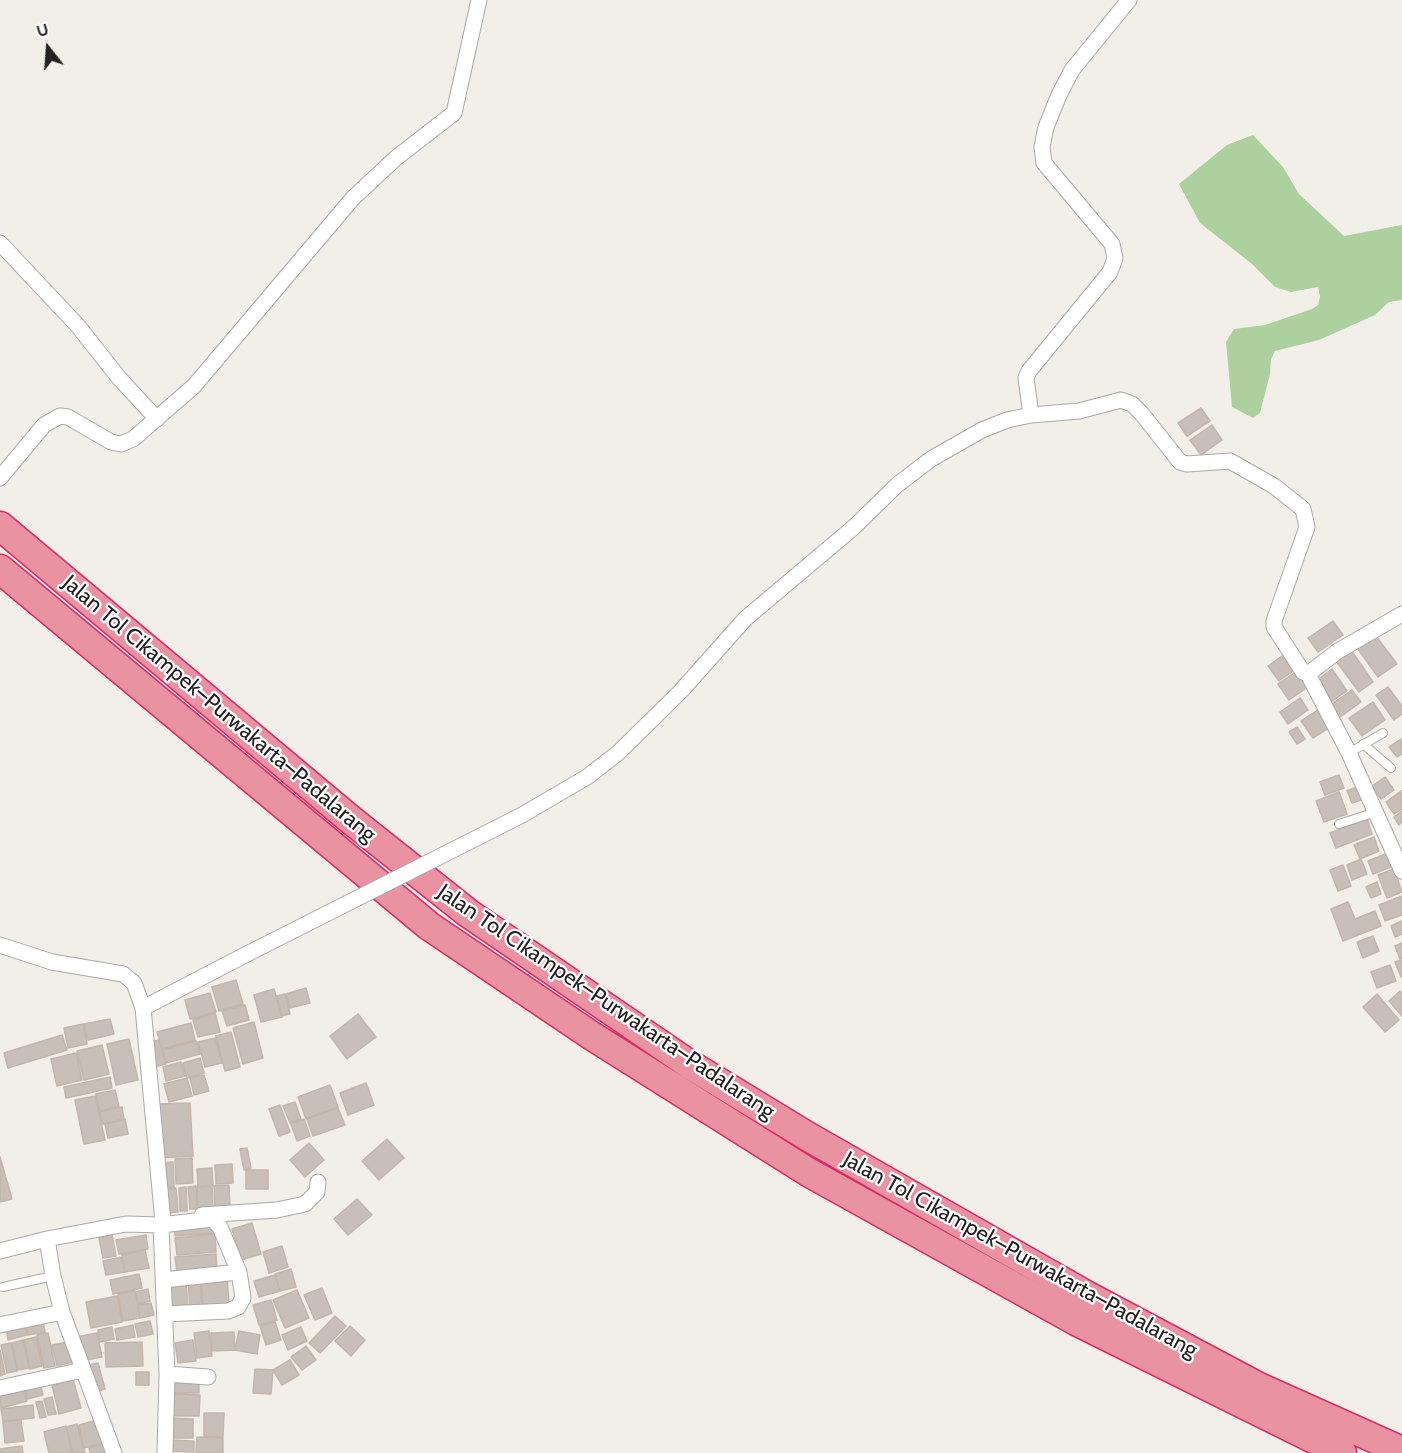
<!DOCTYPE html>
<html>
<head>
<meta charset="utf-8">
<style>
  body { margin:0 }
  #map { position:relative; width:1402px; height:1453px; overflow:hidden; background:#f2efe9; font-family:Cabin,sans-serif }
  canvas { display:block }
  .north { position:absolute; left:18px; top:18px; width:60px; height:60px; -webkit-text-stroke:4px #fff; paint-order:stroke; rotate:343deg; font-size:16px; font-weight:700; line-height:24px; text-align:center; color:#222 }
  .north::after { content:''; display:block; margin:auto; width:21px; height:27px; background:#222; clip-path:polygon(50% 0,100% 100%,50% 72%,0 100%) }
</style>
</head>
<body>
<div id="map">
<canvas width="1402" height="1453"></canvas>
<div class="north">U</div>
</div>
<script>
const c = document.querySelector('canvas').getContext('2d');
c.lineJoin = 'round';
function fillPath(path, color) { c.fillStyle = color; c.fill(path, 'evenodd'); }
const shape = rows => new Path2D(rows.map(r => 'M' + r).join(''));
function stroke(path, color, width, dash) { c.strokeStyle = color; c.lineWidth = width; c.lineCap = dash ? 'butt' : 'round'; c.setLineDash(dash || []); c.stroke(path); }
function label(font, color, halo, rows, align = 'center') {
  c.font = font + ' Cabin,sans-serif'; c.lineWidth = 4.5; c.setLineDash([]); c.textBaseline = 'middle'; c.strokeStyle = halo; c.fillStyle = color; for (const [text, x, y, turn = 0] of rows) {
    c.save(); c.translate(x, y); c.rotate((+turn || 0) * Math.PI / 180); c.textAlign = isNaN(turn) ? turn : align; if (halo) c.strokeText(text, 0, 0); c.fillText(text, 0, 0); c.restore();
  }
}
fillPath(shape([
  [1253,135,1283,167,1299,194,1344,236,1402,225,1402,300,1389,302,1375,315,1319,340,1275,351,1271,359,1270,374,1260,413,1253,418,1232,407,1226,342,1234,329,1265,325,1312,309,1318,305,1320,297,1318,287,1291,292,1275,287,1252,264,1200,223,1179,184,1227,145]
]), '#add19e');
const building = shape([
  [1201,408,1210,421,1187,436,1178,423,1201,408],
  [1212,425,1222,440,1201,455,1190,440,1212,425],
  [1333,621,1343,635,1318,652,1308,638,1333,621],
  [1376,636,1397,664,1378,677,1358,649,1376,636],
  [1351,650,1373,682,1359,692,1336,661,1351,650],
  [1282,656,1293,671,1279,681,1268,666,1282,656],
  [1332,669,1347,691,1331,702,1316,681,1332,669],
  [1297,671,1308,687,1289,700,1278,684,1297,671],
  [1388,687,1402,706,1402,714,1394,720,1376,695,1388,687],
  [1352,690,1361,702,1336,720,1327,707,1352,690],
  [1300,698,1308,710,1288,724,1280,712,1300,698],
  [1373,702,1385,720,1362,736,1349,718,1373,702],
  [1318,710,1330,727,1313,738,1301,721,1318,710],
  [1297,727,1305,739,1297,744,1289,732,1297,727],
  [1401,739,1402,754,1397,757,1389,747,1401,739],
  [1339,775,1344,788,1325,795,1320,782,1339,775],
  [1385,777,1394,790,1381,799,1372,786,1385,777],
  [1359,786,1364,799,1352,803,1347,791,1359,786],
  [1401,791,1402,809,1394,814,1386,802,1401,791],
  [1339,792,1347,814,1324,822,1316,801,1339,792],
  [1402,811,1402,822,1399,825,1394,817,1402,811],
  [1367,819,1372,834,1336,848,1330,833,1367,819],
  [1374,837,1379,851,1360,859,1354,845,1374,837],
  [1388,853,1393,866,1373,874,1368,861,1388,853],
  [1361,859,1367,874,1352,880,1347,865,1361,859],
  [1343,865,1351,886,1338,891,1330,870,1343,865],
  [1394,869,1402,892,1387,898,1378,875,1394,869],
  [1377,882,1381,894,1371,898,1366,887,1377,882],
  [1402,896,1402,915,1385,921,1379,905,1402,896],
  [1348,902,1355,919,1375,911,1381,926,1343,941,1331,909,1348,902],
  [1402,921,1402,934,1395,937,1391,926,1402,921],
  [1373,936,1379,951,1363,958,1357,942,1373,936],
  [1402,943,1402,958,1400,959,1395,946,1402,943],
  [1402,960,1402,976,1401,977,1395,962,1402,960],
  [1390,965,1396,981,1377,988,1371,972,1390,965],
  [236,980,243,1004,219,1011,212,987,236,980],
  [306,988,310,1003,290,1008,286,994,306,988],
  [274,989,282,1017,261,1022,254,995,274,989],
  [1400,991,1402,993,1402,1016,1389,1001,1400,991],
  [210,993,216,1012,190,1019,185,1000,210,993],
  [285,994,290,1014,282,1016,277,996,285,994],
  [1377,994,1399,1020,1385,1032,1363,1007,1377,994],
  [245,1005,249,1020,227,1026,222,1011,245,1005],
  [215,1013,220,1032,198,1037,193,1020,215,1013],
  [358,1014,376,1037,347,1059,330,1036,358,1014],
  [110,1019,114,1034,88,1040,84,1024,110,1019],
  [254,1022,263,1058,243,1064,233,1028,254,1022],
  [191,1023,195,1040,162,1049,157,1032,191,1023],
  [83,1024,87,1044,68,1048,64,1028,83,1024],
  [231,1032,240,1067,225,1071,216,1036,231,1032],
  [62,1035,67,1050,8,1068,4,1053,62,1035],
  [215,1038,222,1063,205,1067,198,1042,215,1038],
  [129,1039,138,1080,116,1085,107,1044,129,1039],
  [159,1040,166,1064,154,1067,147,1043,159,1040],
  [196,1041,200,1054,166,1063,162,1050,196,1041],
  [102,1045,109,1074,84,1080,77,1051,102,1045],
  [76,1053,82,1080,57,1086,51,1059,76,1053],
  [200,1058,204,1073,187,1078,183,1063,200,1058],
  [181,1062,185,1076,166,1081,163,1067,181,1062],
  [204,1075,209,1091,194,1095,190,1078,204,1075],
  [110,1077,112,1088,66,1098,64,1087,110,1077],
  [187,1078,192,1096,169,1102,164,1084,187,1078],
  [366,1083,374,1105,348,1115,340,1093,366,1083],
  [330,1085,338,1107,306,1119,298,1097,330,1085],
  [115,1090,119,1106,100,1111,96,1094,115,1090],
  [95,1096,105,1140,84,1144,75,1100,95,1096],
  [295,1102,301,1119,290,1123,283,1106,295,1102],
  [190,1103,193,1156,158,1158,156,1104,190,1103],
  [280,1105,290,1132,279,1136,269,1109,280,1105],
  [122,1107,124,1119,103,1124,100,1112,122,1107],
  [338,1108,345,1125,313,1136,307,1119,338,1108],
  [125,1119,128,1134,108,1138,105,1124,125,1119],
  [304,1119,310,1136,297,1141,291,1124,304,1119],
  [387,1139,404,1158,379,1180,362,1161,387,1139],
  [309,1143,324,1160,305,1177,290,1160,309,1143],
  [247,1148,251,1168,244,1170,240,1149,247,1148],
  [0,1157,12,1199,0,1202,0,1157],
  [192,1158,193,1183,176,1184,175,1159,192,1158],
  [173,1162,174,1187,163,1187,162,1163,173,1162],
  [232,1164,233,1183,216,1184,215,1165,232,1164],
  [212,1168,213,1186,198,1187,197,1169,212,1168],
  [246,1170,268,1170,268,1189,246,1189,246,1170],
  [229,1185,230,1208,215,1209,214,1186,229,1185],
  [196,1186,197,1209,190,1209,188,1187,196,1186],
  [212,1186,213,1208,198,1209,197,1187,212,1186],
  [186,1187,187,1211,180,1211,179,1188,186,1187],
  [176,1188,178,1212,165,1213,164,1189,176,1188],
  [357,1199,372,1215,348,1235,334,1219,357,1199],
  [213,1221,213,1233,175,1236,174,1225,213,1221],
  [252,1223,261,1254,241,1260,232,1229,252,1223],
  [215,1234,216,1252,177,1255,175,1238,215,1234],
  [112,1235,116,1256,103,1258,99,1238,112,1235],
  [146,1235,148,1249,119,1254,116,1240,146,1235],
  [282,1246,288,1267,269,1273,263,1252,282,1246],
  [145,1250,149,1268,125,1272,122,1255,145,1250],
  [216,1254,217,1270,177,1273,175,1257,216,1254],
  [122,1257,125,1272,106,1275,103,1261,122,1257],
  [291,1269,296,1287,280,1291,275,1274,291,1269],
  [139,1274,142,1288,113,1294,110,1280,139,1274],
  [227,1275,229,1304,203,1306,200,1277,227,1275],
  [275,1275,280,1291,259,1297,254,1281,275,1275],
  [200,1278,202,1306,190,1307,188,1279,200,1278],
  [186,1279,188,1309,168,1311,165,1281,186,1279],
  [322,1288,332,1313,315,1320,304,1295,322,1288],
  [148,1289,150,1301,138,1304,136,1292,148,1289],
  [297,1290,309,1318,285,1328,273,1300,297,1290],
  [135,1291,140,1318,123,1321,118,1294,135,1291],
  [117,1296,122,1322,91,1328,86,1302,117,1296],
  [271,1300,277,1320,259,1325,253,1305,271,1300],
  [151,1303,154,1315,140,1318,138,1305,151,1303],
  [335,1316,346,1326,320,1353,309,1343,335,1316],
  [43,1320,45,1332,28,1335,26,1324,43,1320],
  [150,1321,153,1334,138,1337,135,1324,150,1321],
  [275,1322,281,1340,266,1345,260,1326,275,1322],
  [25,1324,27,1335,8,1340,6,1328,25,1324],
  [133,1325,135,1337,117,1340,115,1329,133,1325],
  [350,1326,365,1340,351,1356,335,1341,350,1326],
  [112,1327,114,1339,100,1342,98,1330,112,1327],
  [301,1327,307,1341,288,1350,282,1335,301,1327],
  [209,1331,212,1356,197,1358,194,1333,209,1331],
  [239,1331,260,1335,257,1354,235,1350,239,1331],
  [234,1332,235,1350,212,1351,211,1333,234,1332],
  [48,1333,55,1366,44,1368,37,1335,48,1333],
  [97,1333,102,1357,81,1361,76,1337,97,1333],
  [36,1337,42,1366,30,1369,24,1340,36,1337],
  [23,1340,29,1368,18,1370,12,1343,23,1340],
  [193,1340,196,1361,178,1363,175,1343,193,1340],
  [68,1342,73,1362,57,1366,52,1345,68,1342],
  [142,1342,143,1366,106,1367,105,1343,142,1342],
  [11,1343,17,1371,7,1373,1,1345,11,1343],
  [306,1346,316,1360,302,1370,291,1357,306,1346],
  [0,1350,5,1374,0,1376,0,1350],
  [290,1360,299,1375,282,1385,273,1370,290,1360],
  [98,1363,105,1389,93,1393,85,1366,98,1363],
  [255,1369,273,1370,271,1394,253,1393,255,1369],
  [136,1372,149,1372,149,1385,136,1385,136,1372],
  [73,1379,81,1408,59,1414,52,1385,73,1379],
  [170,1381,199,1382,199,1393,170,1393,170,1381],
  [40,1382,43,1395,27,1399,24,1386,40,1382],
  [22,1385,27,1401,1,1408,0,1391,22,1385],
  [170,1394,200,1395,199,1416,169,1416,170,1394],
  [52,1397,56,1414,48,1415,44,1399,52,1397],
  [42,1401,46,1417,40,1418,36,1402,42,1401],
  [33,1405,34,1418,3,1421,1,1409,33,1405],
  [204,1413,224,1413,223,1437,204,1436,204,1413],
  [168,1418,193,1419,193,1438,168,1438,168,1418],
  [21,1420,24,1441,5,1443,3,1422,21,1420],
  [97,1420,103,1443,84,1448,79,1425,97,1420],
  [77,1424,85,1453,73,1453,66,1427,77,1424],
  [66,1426,72,1453,49,1453,44,1432,66,1426],
  [197,1437,223,1438,223,1453,196,1453,197,1437],
  [169,1440,194,1441,194,1452,168,1451,169,1440],
  [104,1444,106,1453,90,1453,89,1448,104,1444],
  [22,1446,23,1453,0,1453,0,1449,22,1446]
]);
fillPath(building, '#c7bfb8');
stroke(building, '#c4b6ab', 1.5);
const lane = shape([
  [1363,744,1391,768],
  [1349,753,1383,733],
  [1339,824,1376,812],
  [3,1287,53,1276]
]);
const street = shape([
  [0,243,78,326,119,378,157,419],
  [1031,415,1026,378,1029,371,1110,272,1115,258,1112,244,1044,163,1042,147,1046,127,1059,95,1072,70,1129,0],
  [0,478,44,425,60,416,68,417,111,442,121,444,133,439,194,386,353,198,396,158,454,113,479,0],
  [1308,674,1338,651,1402,614],
  [522,815,587,777,618,753,681,691,745,619,854,527,897,485,931,459,982,430,1007,420,1031,415,1079,411,1121,400,1132,404,1142,414,1180,462,1187,464,1230,461,1274,486,1303,509,1307,527,1274,621,1274,627,1303,672,1308,674,1349,753,1402,871],
  [0,945,52,962,123,974,134,983,143,1008],
  [202,1215,277,1210,305,1204,317,1192,318,1182],
  [0,1251,47,1239],
  [163,1280,239,1272,243,1298,238,1307,228,1311,165,1314],
  [0,1325,62,1312],
  [167,1374,208,1377],
  [0,1388,83,1370],
  [114,1453,62,1312,53,1276,47,1239,126,1224,161,1225,212,1219,220,1227,239,1272],
  [165,1453,167,1374,161,1225,163,1222,143,1008,245,955]
]);
const highway = shape([
  [0,526,351,820,468,913,689,1064,807,1136,1086,1295,1259,1387,1402,1451],
  [0,569,429,926,592,1036,808,1172,1076,1321,1342,1453]
]);
stroke(lane, '#a9a9a9', 10);
stroke(street, '#a9a9a9', 17);
stroke(highway, '#dc2a67', 31);
stroke(lane, '#fff', 8);
stroke(street, '#fff', 15);
stroke(highway, '#e892a2', 28);
const streetBridge = shape([
  [245,955,522,815]
]);
stroke(streetBridge, '#a9a9a9', 17, []);
stroke(streetBridge, '#fff', 15);
label('22px', '#222', '#fff', [
  ["Jalan Tol Cikampek–Purwakarta–Padalarang",219,709,40],
  ["Jalan Tol Cikampek–Purwakarta–Padalarang",606,1002,34],
  ["Jalan Tol Cikampek–Purwakarta–Padalarang",1020,1255,29]
]);
</script>
</body>
</html>
